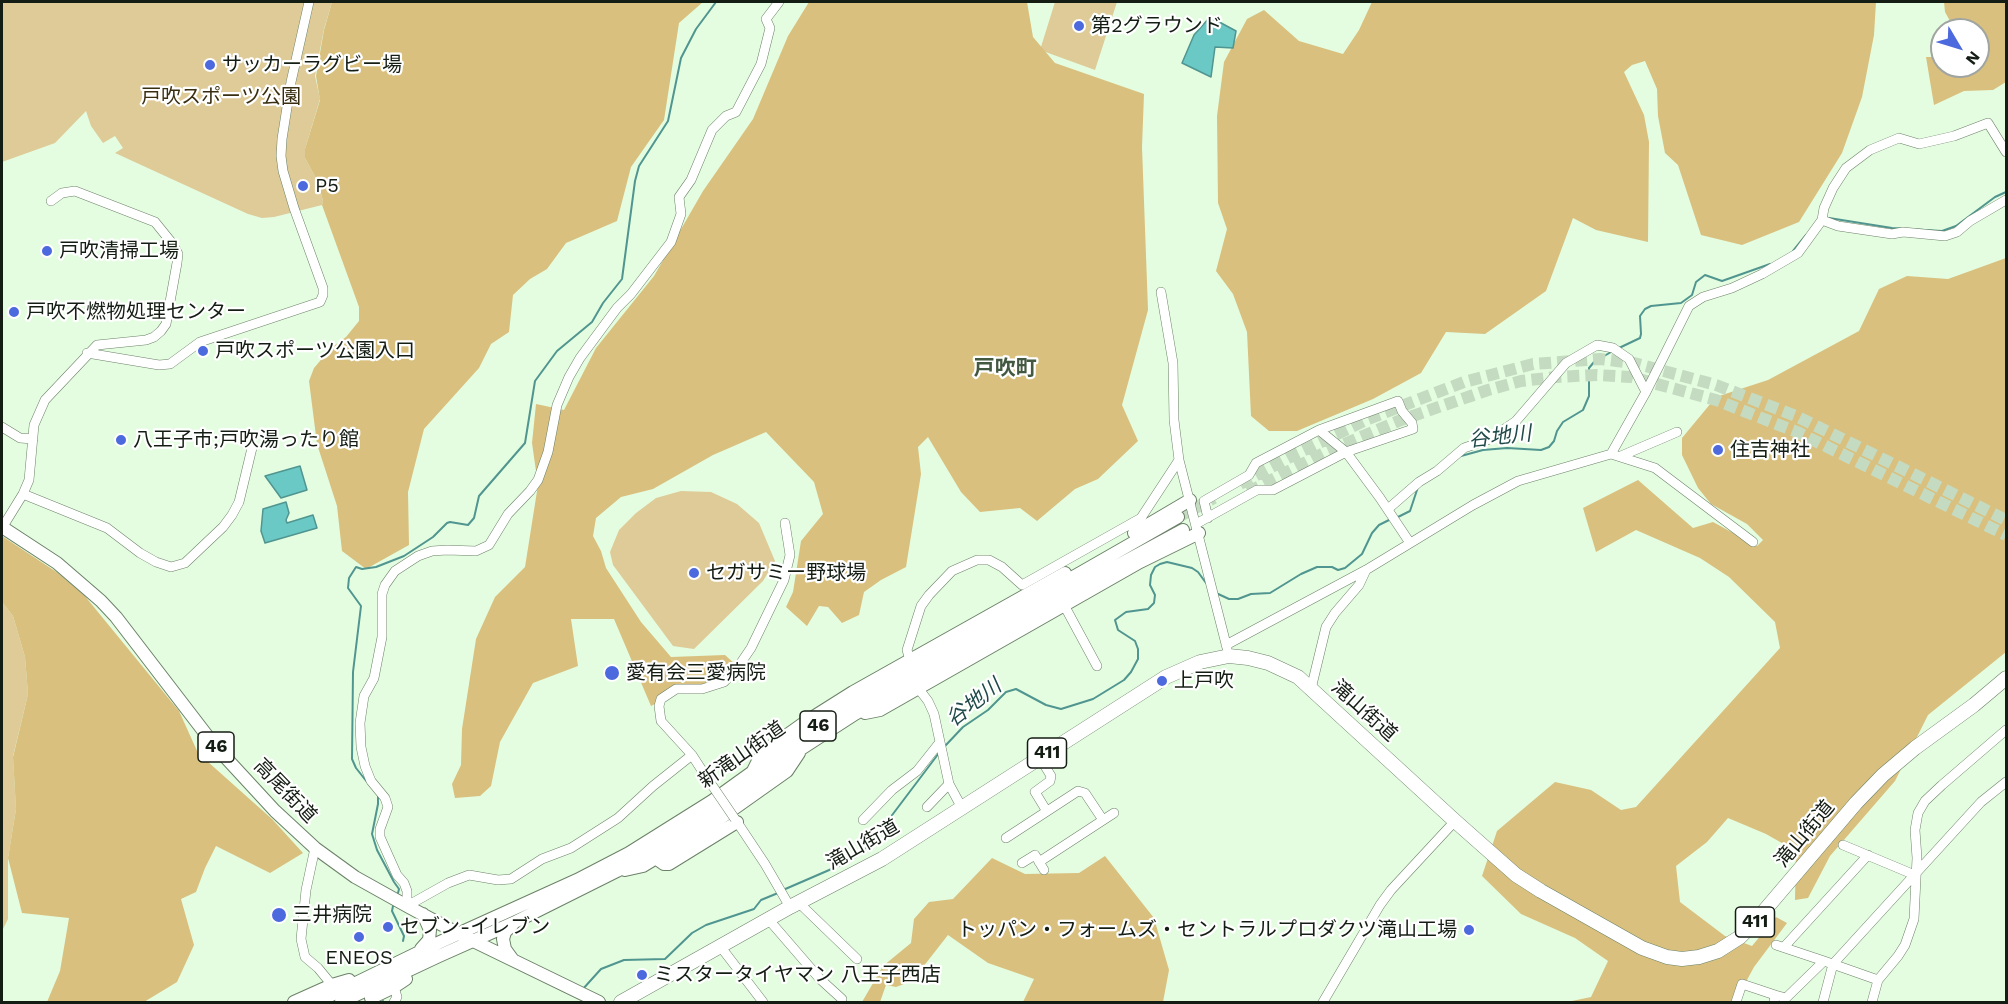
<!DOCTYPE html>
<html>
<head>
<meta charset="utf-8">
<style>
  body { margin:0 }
  #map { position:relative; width:2008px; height:1004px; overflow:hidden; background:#e4fde0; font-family:"Work Sans",sans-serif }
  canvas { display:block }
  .frame { position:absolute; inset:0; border:3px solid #141d13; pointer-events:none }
  .north { position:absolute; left:1930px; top:18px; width:60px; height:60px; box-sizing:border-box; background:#fff; border:2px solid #a1a5a1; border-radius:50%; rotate:128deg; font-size:16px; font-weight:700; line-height:24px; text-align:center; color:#141d13 }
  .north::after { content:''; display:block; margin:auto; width:21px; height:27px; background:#4c69dd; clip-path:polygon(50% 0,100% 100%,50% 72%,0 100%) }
</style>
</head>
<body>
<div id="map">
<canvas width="2008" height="1004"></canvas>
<div class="frame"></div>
<div class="north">N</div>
</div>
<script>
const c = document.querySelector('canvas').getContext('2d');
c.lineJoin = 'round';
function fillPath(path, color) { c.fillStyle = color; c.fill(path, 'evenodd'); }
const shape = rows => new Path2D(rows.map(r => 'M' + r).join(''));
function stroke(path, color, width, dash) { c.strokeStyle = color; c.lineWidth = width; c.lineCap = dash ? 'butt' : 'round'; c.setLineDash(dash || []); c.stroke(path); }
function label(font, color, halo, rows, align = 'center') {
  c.font = font + ' "Work Sans","Noto Sans JP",sans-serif'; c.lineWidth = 4.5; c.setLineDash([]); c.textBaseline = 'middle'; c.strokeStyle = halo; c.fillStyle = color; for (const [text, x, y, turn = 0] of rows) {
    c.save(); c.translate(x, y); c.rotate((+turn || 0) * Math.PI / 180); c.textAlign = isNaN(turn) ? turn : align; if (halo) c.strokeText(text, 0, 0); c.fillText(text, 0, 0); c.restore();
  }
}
fillPath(shape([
  [2,2,332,2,324,29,315,76,320,99,305,149,305,158,318,182,323,201,322,205,274,217,262,218,248,214,115,153,123,148,115,136,103,143,91,126,86,111,55,143,2,162],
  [1055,2,1117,2,1095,70,1040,50],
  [681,491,711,492,737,504,759,523,775,561,763,581,694,649,673,646,613,565,610,552,619,530,636,513,656,498],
  [2,602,13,616,25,657,28,694,13,756,16,809,8,858,8,919,2,931]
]), '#decb98');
fillPath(shape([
  [332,2,703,2,679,23,664,120,631,167,617,221,566,243,547,269,530,279,513,295,509,332,491,344,479,368,424,429,408,492,409,545,366,569,342,551,337,506,317,444,309,381,314,368,331,348,346,337,359,321,359,307,322,205,323,201,318,182,305,158,305,149,320,100,316,76,324,30],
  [809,2,1027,2,1033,37,1055,63,1144,94,1142,147,1148,310,1122,405,1138,441,1098,479,1075,489,1037,521,1020,508,980,512,961,492,928,437,918,447,921,474,906,567,881,580,864,592,859,615,842,623,828,607,819,606,807,626,786,607,793,592,801,541,823,514,814,482,766,432,713,455,653,489,621,497,596,518,593,536,601,551,606,568,641,622,671,657,725,655,736,665,719,680,685,688,651,706,614,619,571,619,578,666,533,683,500,742,491,786,480,796,455,798,452,784,461,765,462,729,476,639,495,597,525,567,538,485,532,443,536,404,564,410,596,348,654,276,703,191,753,119,788,36],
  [1372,2,1876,2,1874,35,1862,97,1842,153,1799,222,1742,245,1701,235,1678,165,1665,153,1658,116,1657,89,1645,61,1632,65,1624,72,1644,115,1649,142,1648,242,1596,230,1573,218,1546,291,1485,334,1446,332,1421,373,1373,399,1297,431,1269,431,1251,416,1247,332,1233,294,1216,271,1227,229,1218,203,1217,116,1224,62,1247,19,1264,10,1299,41,1343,54,1359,30],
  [1944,2,2006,2,2006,82,1993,90,1964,91,1934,105,1926,57,1942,57,1942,66,1978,66,1978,30,1955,30,1945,12],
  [2006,258,2006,652,1928,715,1895,781,1830,856,1808,898,1795,900,1796,851,1766,834,1728,818,1707,842,1676,866,1680,902,1725,936,1752,946,1776,917,1787,923,1754,967,1735,1002,1567,1002,1591,997,1608,961,1575,938,1521,914,1482,876,1497,831,1555,782,1591,790,1621,810,1636,807,1780,648,1775,622,1729,577,1700,558,1636,530,1596,552,1583,508,1638,480,1693,528,1713,522,1757,546,1763,540,1747,524,1711,504,1698,488,1682,455,1682,438,1716,397,1768,380,1859,331,1879,289,1907,276,1948,279],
  [2,536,58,573,84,595,179,711,198,753,272,819,303,853,270,873,216,846,205,868,196,892,181,899,194,945,177,982,144,1002,47,1002,60,971,69,918,22,913,8,858,16,809,13,757,28,694,25,657,13,616,2,602],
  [1105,856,1154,918,1169,970,1163,1002,1023,1002,1034,979,988,963,948,935,912,981,896,987,886,985,880,1002,862,1002,883,966,911,943,914,919,929,902,953,899,992,858,1025,874,1079,873]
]), '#d9c07e');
const water = shape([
  [1210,17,1236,31,1233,48,1215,47,1211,77,1182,63,1194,35,1210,17],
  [300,466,307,490,281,498,265,476,300,466],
  [286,502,289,513,286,520,287,523,313,515,317,528,265,543,261,531,263,509,286,502]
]);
fillPath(water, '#6ac8c5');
stroke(water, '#509590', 1.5);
stroke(shape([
  [1829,218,1892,228,1942,231,1956,226,1995,197,2006,192],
  [1793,251,1806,235],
  [1619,348,1640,338,1641,334,1640,316,1645,309,1651,306,1681,303,1692,295,1696,282,1705,275,1722,281,1770,264],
  [1461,456,1483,450,1507,448,1541,450,1549,447,1554,441,1557,431,1563,422,1583,410,1589,396,1589,368,1594,362,1611,352],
  [1398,517,1410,511,1418,487],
  [1216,593,1229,599,1238,599,1251,594,1270,593,1301,574,1317,567,1332,567,1338,570,1345,568,1362,554,1372,533,1379,525,1389,520],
  [945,746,963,727,988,710,1006,692,1016,689,1046,705,1061,709,1093,699,1124,680,1131,672,1138,659,1138,649,1135,641,1118,630,1115,620,1126,612,1148,609,1154,603,1155,595,1150,585,1151,575,1155,567,1160,564,1167,562,1192,568,1198,572,1206,583],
  [367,782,356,768,352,759,353,672,361,606,348,588,349,578,356,567,362,569,376,567,404,556,433,537,447,523,450,522,468,525,474,518,479,496,525,443,535,381,557,351,592,322,603,303,622,279,635,181,639,166,668,121,681,58,696,29,716,2],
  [378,796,378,804,372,834,377,850,394,882,399,889,398,893],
  [783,890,850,861,861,853,871,843,939,753],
  [393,906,392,911,404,936,403,941],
  [582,990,601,969,624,960,665,959,692,933,706,925,754,909,761,900,778,893],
  [383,1002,383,1001]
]), '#509590', 2);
stroke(shape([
  [1240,484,1288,458,1368,419,1464,382,1533,364,1600,359,1634,363,1716,385,1796,416,2006,520],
  [1248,492,1328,451,1401,420,1488,390,1521,381,1556,377,1597,375,1631,377,1716,400,1797,432,2006,535],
  [1178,517,1214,498]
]), '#c5dbc1', 12, [12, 6]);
const minor = shape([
  [1822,220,1838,226,1892,234,1903,232,1945,236,1957,232,1970,221,2006,200],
  [1161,292,1173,363,1174,420,1179,460,1227,648],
  [87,353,159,365,170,364,200,342,320,302,323,295,323,288,294,208,283,171,281,156,282,139,291,82,309,2],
  [2,427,20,438,33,439],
  [1611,454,1646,392,1689,306,1703,297,1732,288,1762,274,1798,253,1822,220,1824,208,1833,188,1846,168,1870,150,1899,138,1919,144,1954,136,1988,123,2006,152],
  [1621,456,1677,432],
  [23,494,107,528,140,553,156,562,171,567,185,563,223,527,232,515,239,502,252,448],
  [1388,509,1419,482,1437,471,1464,448,1490,439,1516,421,1566,363,1597,345,1613,348,1629,359,1646,392],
  [1208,518,1204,501,1249,475,1256,463,1319,430,1346,452,1380,498,1410,543],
  [1196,524,1257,490,1273,490,1346,452,1413,429,1412,423,1402,411,1398,401,1319,430],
  [2,528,23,494,29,480,34,425,45,400,97,345,146,340,154,337,161,331,166,324,177,263,178,254,172,243,155,222,75,191,62,193,51,201],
  [1064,605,1097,666],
  [1226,645,1366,570,1473,505,1518,481,1611,454,1655,468,1753,542],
  [910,660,907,650,921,606,929,595,952,571,977,560,989,560,1002,567,1022,585,1141,518,1179,460],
  [918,688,928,701,934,714,949,784,962,808],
  [1311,689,1326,627,1335,613,1359,585,1366,570],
  [1040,758,1051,776,1050,781,1035,792,1046,810],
  [703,772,692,755,661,721,659,706,661,699,676,689,702,689,724,682,738,667,751,648,784,580,790,555,785,523],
  [927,807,949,784],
  [735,819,765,864,790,907],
  [863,820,892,790,917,771,940,742],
  [1006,838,1078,791,1085,793,1103,820],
  [1843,845,1910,873,1916,874],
  [315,848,306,890,301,939,305,957,318,968,332,985],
  [1039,862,1114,813],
  [1022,863,1035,855,1044,870],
  [798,902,857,959],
  [407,906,407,891,404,883,397,875,380,837,380,829,388,807,385,798,371,781,365,766,361,747,360,723,364,696,374,678,382,637,382,594,385,585,395,571,418,556,432,551,447,550,476,551,489,545,508,514,530,491,538,480,548,452,557,405,569,377,580,358,617,308,631,294,671,242,681,214,679,197,691,180,712,130,726,116,736,112,761,64,770,28,766,19,779,2],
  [407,906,448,883,469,875,498,880,511,879,542,859,571,848,618,818,653,786,692,755],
  [769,920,820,979,842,999],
  [1776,945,1824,961],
  [720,946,763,1002],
  [1784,947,1868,855],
  [394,987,397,997,394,1002],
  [1323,1002,1380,905,1391,890,1455,821],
  [1736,1002,1742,984,1775,995],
  [1774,1002,1775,995,1786,998,1824,961,1878,980],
  [1823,1002,1833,964,1981,802,2006,782],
  [1872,1002,1878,980,1898,956,1905,945,1914,919,1917,858,1915,830,1918,813,1925,801,1942,785,2006,730]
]);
const major = shape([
  [2,527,57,563,101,601,116,617,215,746,275,811,315,848,355,877,407,906,459,934,599,1002],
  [1134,533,1190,500],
  [865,713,880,710,1140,562,1199,533],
  [753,771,762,753,807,721,853,692,1065,573],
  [657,859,664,864,669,864,737,822],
  [625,870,643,866,715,822,787,771,799,753],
  [513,924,505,932,503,939,505,949,513,960],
  [421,949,429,940,430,930,423,914],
  [371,998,394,987,406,979],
  [294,1002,332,985,349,980],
  [317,1002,438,943,577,880,629,853,712,801,801,737,874,691,1178,517],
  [341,1002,439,956,513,923,617,871,689,828,801,749,855,714,1100,575,1183,530]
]);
const highway = shape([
  [621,1002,790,907,882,859,1166,677,1200,662,1229,656,1248,658,1268,663,1298,677,1455,821,1516,875,1541,891,1642,948,1667,957,1682,959,1699,957,1718,951,1740,937,1753,924,1856,803,1883,775,1915,748,1974,705,2006,678]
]);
stroke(minor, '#6c8268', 10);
stroke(major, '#6c8268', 14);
stroke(highway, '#6c8268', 15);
stroke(minor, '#fff', 9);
stroke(major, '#fff', 12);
stroke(highway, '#fff', 14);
const minorBridge = shape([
  [703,772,735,819]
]);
stroke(minorBridge, '#6c8268', 10, []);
stroke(minorBridge, '#fff', 9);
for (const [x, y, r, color] of [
  [1079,26,6,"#4c69dd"],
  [210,65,6,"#4c69dd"],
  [303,186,6,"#4c69dd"],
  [47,251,6,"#4c69dd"],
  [14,312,6,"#4c69dd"],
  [203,351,6,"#4c69dd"],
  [121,440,6,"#4c69dd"],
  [1718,450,6,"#4c69dd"],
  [694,573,6,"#4c69dd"],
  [612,673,8,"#4c69dd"],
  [1162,681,6,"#4c69dd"],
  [279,915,8,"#4c69dd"],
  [388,927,6,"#4c69dd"],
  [1469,930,6,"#4c69dd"],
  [359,937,6,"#4c69dd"],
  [642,975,6,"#4c69dd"]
]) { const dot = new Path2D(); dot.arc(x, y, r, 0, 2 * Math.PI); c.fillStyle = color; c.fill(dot); stroke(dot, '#fff', 2); }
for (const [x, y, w] of [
  [818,726,36],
  [216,747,36],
  [1047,753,39],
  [1755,922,39]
]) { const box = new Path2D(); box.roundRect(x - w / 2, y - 15, w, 30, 4.5); c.fillStyle = '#fff'; c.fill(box); stroke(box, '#141d13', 1.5); }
label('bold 18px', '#141d13', null, [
  ["46",818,726],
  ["46",216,747],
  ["411",1047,753],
  ["411",1755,922]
]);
label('20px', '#141d13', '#fff', [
  ["第2グラウンド",1091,26],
  ["サッカーラグビー場",222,65],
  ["P5",315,186],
  ["戸吹清掃工場",59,251],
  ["戸吹不燃物処理センター",26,312],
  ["戸吹スポーツ公園入口",215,351],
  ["八王子市;戸吹湯ったり館",133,440],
  ["住吉神社",1730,450],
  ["セガサミー野球場",706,573],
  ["愛有会三愛病院",626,673],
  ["上戸吹",1174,681],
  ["三井病院",292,915],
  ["セブン-イレブン",400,927],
  ["トッパン・フォームズ・セントラルプロダクツ滝山工場",1457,930,"right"],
  ["ENEOS",359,958,"center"],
  ["ミスタータイヤマン 八王子西店",654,975]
], 'left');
label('20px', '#392e10', '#fff', [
  ["戸吹スポーツ公園",221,97]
]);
label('20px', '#141d13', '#fff', [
  ["滝山街道",1364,711,42],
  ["新滝山街道",742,755,-35],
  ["高尾街道",285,791,46],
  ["滝山街道",1805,834,-50],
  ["滝山街道",863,845,-30]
]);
label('bold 21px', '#435840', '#fff', [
  ["戸吹町",1005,369]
]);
label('italic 21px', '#1f4a49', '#fff', [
  ["谷地川",1500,437,-6],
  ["谷地川",974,703,-38]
]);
</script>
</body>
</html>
